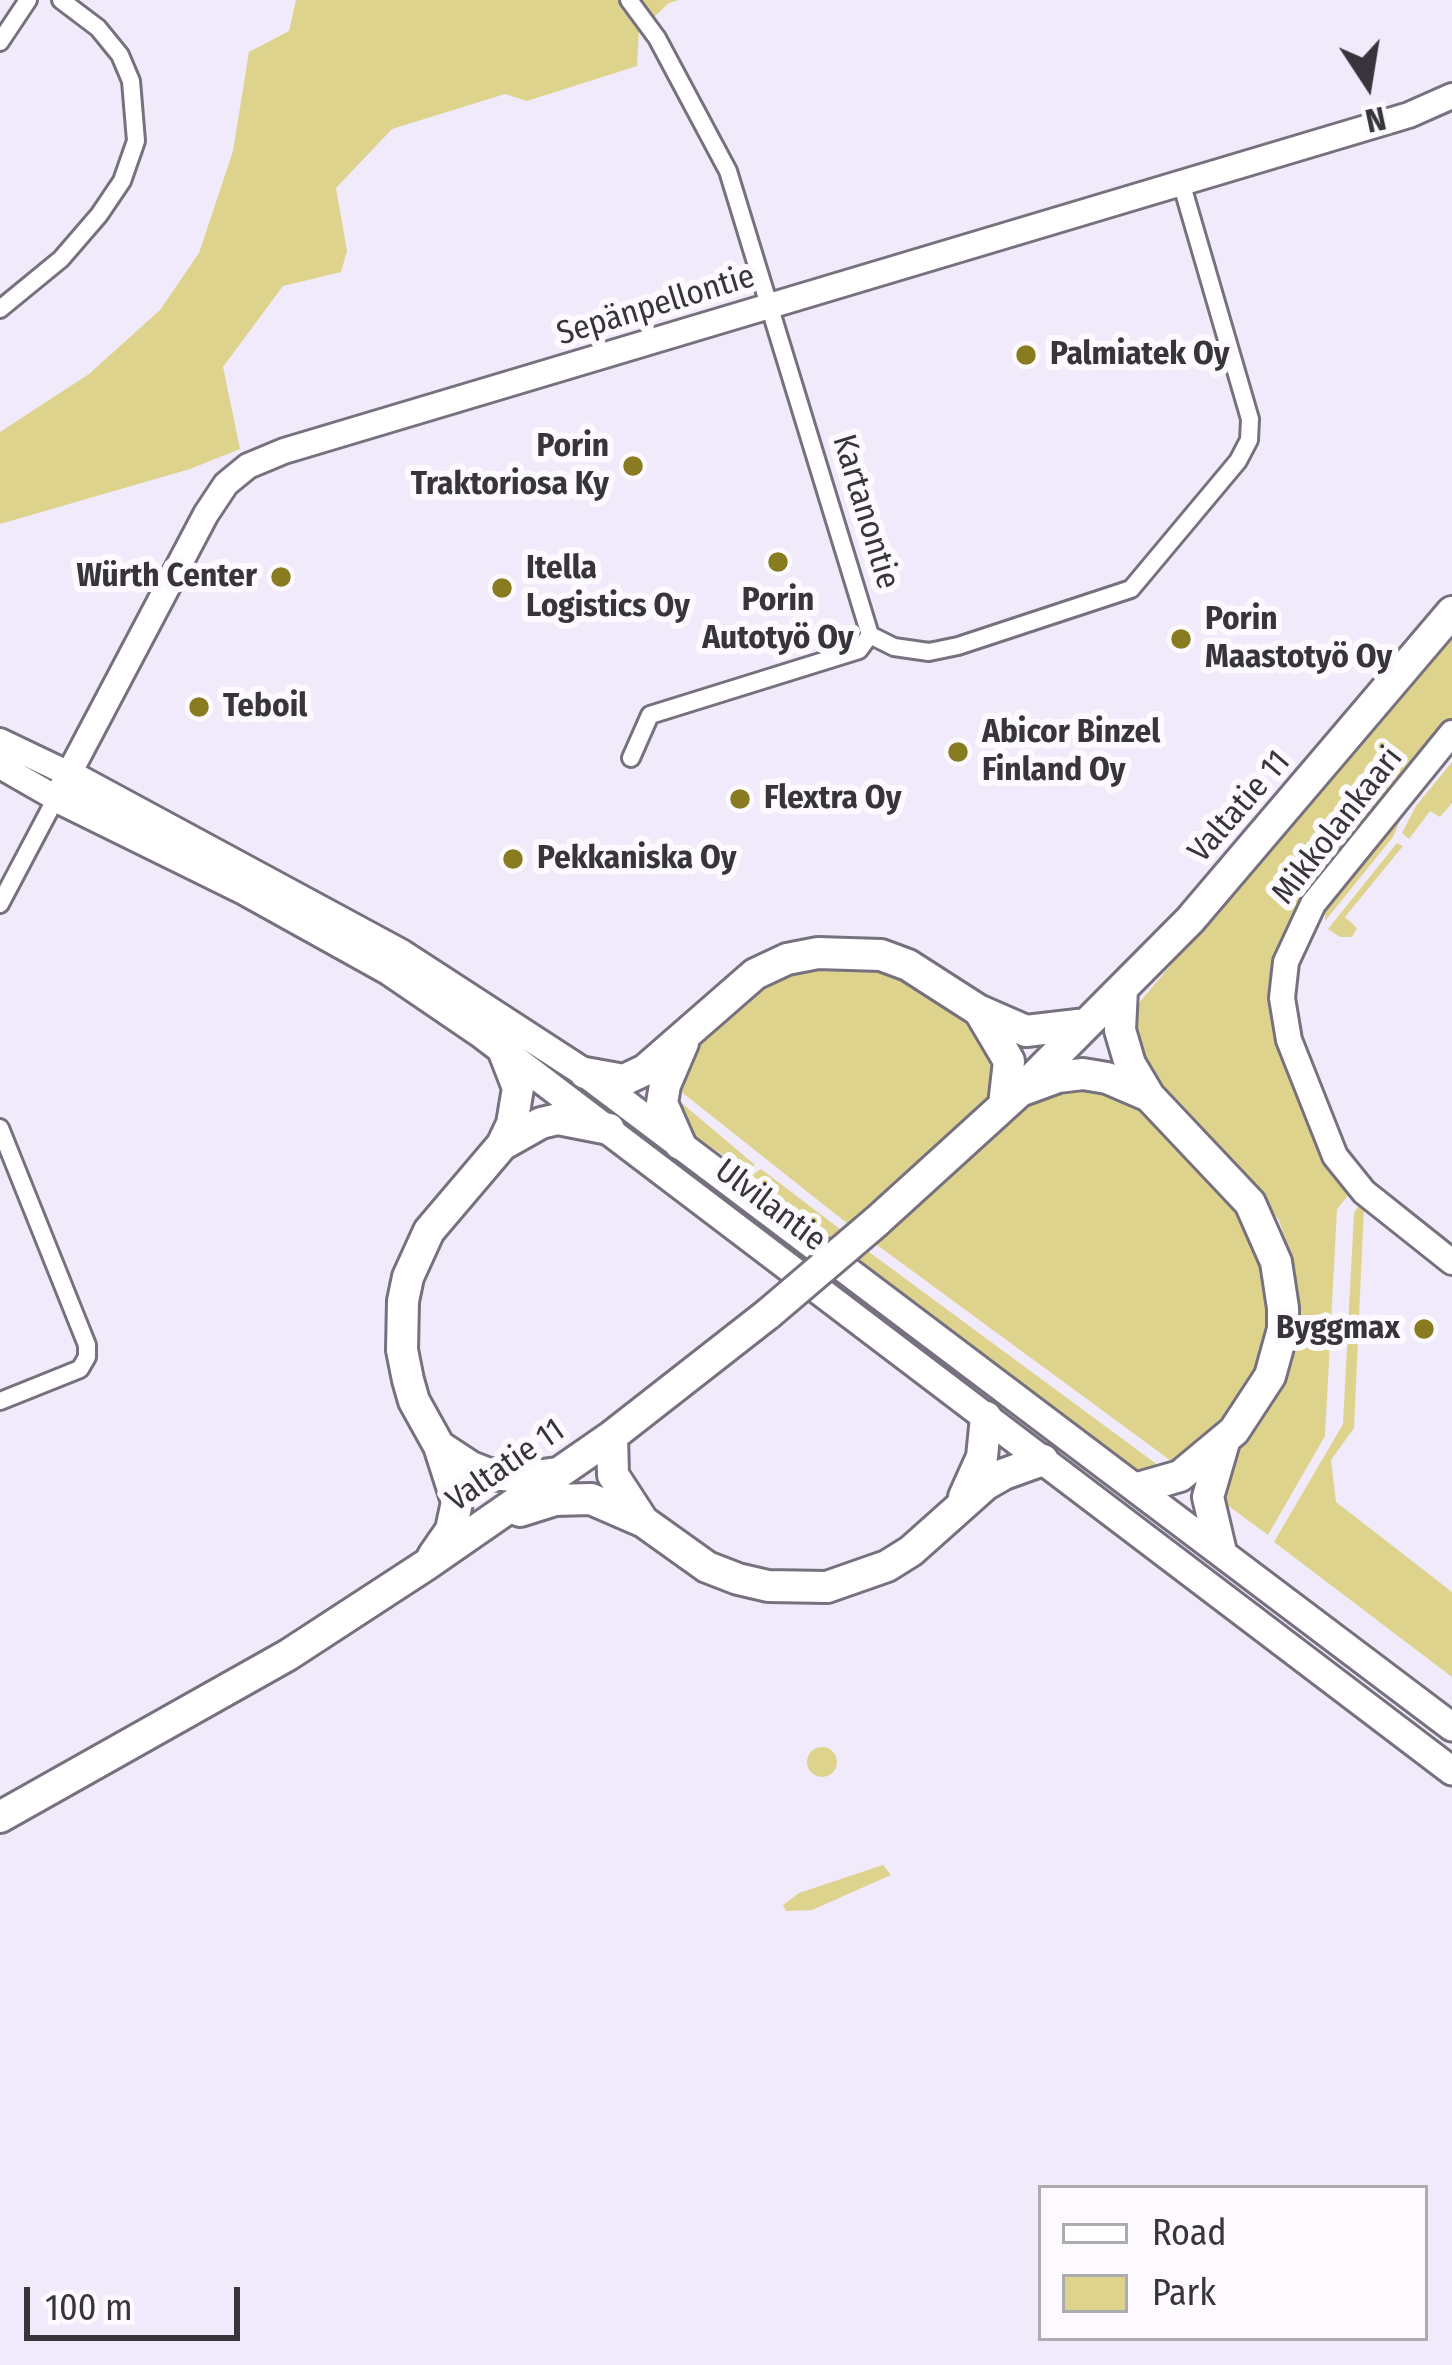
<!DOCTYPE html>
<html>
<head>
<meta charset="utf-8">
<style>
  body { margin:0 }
  #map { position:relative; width:1452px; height:2365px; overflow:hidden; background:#f1eafb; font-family:"Fira Sans Condensed",sans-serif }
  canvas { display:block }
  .legend { position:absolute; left:1038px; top:2185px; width:390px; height:156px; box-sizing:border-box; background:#fcfafe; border:3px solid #adabb0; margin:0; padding:15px 21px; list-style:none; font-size:36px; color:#37343b }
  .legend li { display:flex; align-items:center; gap:24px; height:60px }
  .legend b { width:60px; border:3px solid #adabb0 }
  .north { position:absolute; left:1308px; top:24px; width:120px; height:120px; -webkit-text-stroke:9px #fcfafe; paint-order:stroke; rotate:168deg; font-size:33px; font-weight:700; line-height:48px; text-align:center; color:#37343b }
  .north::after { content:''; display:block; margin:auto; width:42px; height:54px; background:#37343b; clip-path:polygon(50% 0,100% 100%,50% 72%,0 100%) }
  .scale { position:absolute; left:24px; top:2287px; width:216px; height:54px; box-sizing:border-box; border:6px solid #37343b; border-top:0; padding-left:15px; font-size:36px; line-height:42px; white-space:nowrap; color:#37343b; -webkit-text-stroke:9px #fcfafe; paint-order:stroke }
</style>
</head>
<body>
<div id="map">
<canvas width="1452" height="2365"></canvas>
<ul class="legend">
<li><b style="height:15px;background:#fff"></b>Road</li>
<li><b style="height:33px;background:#ded38d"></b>Park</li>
</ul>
<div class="north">N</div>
<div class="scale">100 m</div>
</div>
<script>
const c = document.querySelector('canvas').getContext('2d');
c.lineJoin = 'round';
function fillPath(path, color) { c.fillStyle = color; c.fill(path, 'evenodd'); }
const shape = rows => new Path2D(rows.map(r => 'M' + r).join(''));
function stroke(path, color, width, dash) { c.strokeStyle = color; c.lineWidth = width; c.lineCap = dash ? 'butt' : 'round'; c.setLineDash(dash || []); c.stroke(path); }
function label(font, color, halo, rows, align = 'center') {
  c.font = font + ' "Fira Sans Condensed",sans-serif'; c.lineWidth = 12; c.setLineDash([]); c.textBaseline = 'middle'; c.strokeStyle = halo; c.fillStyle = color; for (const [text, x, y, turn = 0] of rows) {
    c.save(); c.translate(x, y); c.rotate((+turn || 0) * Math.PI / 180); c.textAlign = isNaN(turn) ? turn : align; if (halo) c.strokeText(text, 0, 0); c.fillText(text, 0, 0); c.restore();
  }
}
fillPath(shape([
  [296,0,679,0,669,3,639,31,637,66,527,101,505,94,392,129,336,188,347,251,341,272,283,286,223,367,240,449,190,469,0,524,0,432,89,374,160,310,199,253,233,151,249,52,289,31],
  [1452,633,1452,723,1300,912,1275,962,1277,1038,1325,1163,1350,1193,1337,1209,1325,1436,1268,1535,1215,1496,1227,1463,1275,1395,1297,1319,1295,1271,1279,1220,1239,1170,1144,1070,1130,1045,1132,1011],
  [1452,762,1452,803,1440,817,1430,811,1409,839,1402,833,1416,806],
  [1406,807,1393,837,1325,921,1325,909],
  [1397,843,1403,846,1345,917,1357,928,1352,937,1340,937,1328,929],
  [830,965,879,970,919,985,989,1044,1002,1062,987,1108,853,1228,674,1086,690,1055,735,1003,783,976],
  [1078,1085,1137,1103,1242,1210,1260,1246,1274,1309,1259,1376,1218,1429,1178,1466,873,1242,1030,1105,1054,1090],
  [671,1094,755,1165,747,1171,681,1127],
  [761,1169,844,1232,832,1243,751,1176],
  [1360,1204,1364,1207,1354,1428,1331,1460,1336,1502,1452,1592,1452,1677,1274,1542,1343,1424,1354,1213],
  [865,1249,1166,1471,1141,1472,852,1259],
  '807 1762a15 15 0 1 1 30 0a15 15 0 1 1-30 0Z',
  [883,1865,891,1875,812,1910,786,1911,783,1905,799,1893]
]), '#ded38d');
const street = shape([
  [629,0,657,38,728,171,870,635,894,647,929,652,958,646,1131,589,1238,461,1249,440,1250,419,1181,182],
  [0,42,28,0],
  [0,309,61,259,99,215,122,181,136,141,131,81,120,55,98,28,61,0],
  [631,758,650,715,859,650,870,635],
  [0,904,56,798],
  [0,1128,87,1345,87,1357,80,1369,0,1401]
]);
const secondary = shape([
  [1452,733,1313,904,1286,962,1282,998,1289,1040,1335,1156,1364,1192,1452,1262],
  [0,741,69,774],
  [0,766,56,798,206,514,226,484,248,466,284,451,1409,115,1452,96]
]);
const primary = shape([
  [69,774,402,954,585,1073,1452,1727],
  [56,798,245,891,389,971,480,1033,1452,1771]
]);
const highway = shape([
  [1122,989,1120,1030,1130,1064,1149,1096,1250,1203,1276,1262,1283,1308,1283,1329,1270,1376,1234,1431,1180,1476,1138,1488],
  [980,1012,1009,1061,1004,1105],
  [585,1073,624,1080,645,1070,755,974,787,959,818,953,881,955,908,965,978,1010,1026,1031,1086,1024],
  [1020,1091,1190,920,1452,612],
  [680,1144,662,1103,665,1085,683,1043],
  [502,1145,541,1123,558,1119,609,1129],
  [876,1222,1020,1091,1058,1077,1083,1074,1107,1078,1149,1096],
  [612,1436,613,1475,641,1518],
  [439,1446,471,1467,489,1474,528,1477,557,1473],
  [964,1497,982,1457,986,1417],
  [520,1511,555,1500,591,1499,644,1522,707,1567,738,1579,768,1586,827,1587,887,1566,911,1551,985,1485,1004,1474,1043,1460],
  [1220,1548,1208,1497,1224,1442],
  [433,1556,451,1530,457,1502,439,1446,414,1401,408,1380,402,1350,403,1301,408,1277,429,1231,502,1145,512,1124,518,1088,504,1052],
  [0,1817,288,1655,426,1565,612,1436,768,1314]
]);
stroke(street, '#76707f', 22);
stroke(secondary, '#76707f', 30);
stroke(primary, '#76707f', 33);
stroke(highway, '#76707f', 36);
stroke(street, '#fff', 16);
stroke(secondary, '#fff', 24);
stroke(primary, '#fff', 27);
stroke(highway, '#fff', 30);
const highwayBridge = shape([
  [768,1314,876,1222]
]);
stroke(highwayBridge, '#76707f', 36, []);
stroke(highwayBridge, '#fff', 30);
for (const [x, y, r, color] of [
  [1026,355,12,"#887b20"],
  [633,466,12,"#887b20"],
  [778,562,12,"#887b20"],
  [281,577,12,"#887b20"],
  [502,588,12,"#887b20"],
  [1181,639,12,"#887b20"],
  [199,707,12,"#887b20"],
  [958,752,12,"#887b20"],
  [740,799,12,"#887b20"],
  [513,859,12,"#887b20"],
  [1424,1329,12,"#887b20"]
]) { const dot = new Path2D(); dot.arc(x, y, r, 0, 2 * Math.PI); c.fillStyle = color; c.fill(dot); stroke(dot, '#fcfafe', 4.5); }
label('33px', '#37343b', '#fcfafe', [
  ["Sepänpellontie",656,306,-17],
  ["Kartanontie",865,512,73],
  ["Valtatie 11",1240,807,-49],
  ["Mikkolankaari",1338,826,-52],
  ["Ulvilantie",770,1206,37],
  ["Valtatie 11",506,1466,-35]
]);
label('bold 33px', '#37343b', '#fcfafe', [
  ["Palmiatek Oy",1050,355],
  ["Porin",609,447,"right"],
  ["Traktoriosa Ky",609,485,"right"],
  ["Itella",526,569],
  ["Logistics Oy",526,607],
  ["Würth Center",257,577,"right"],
  ["Porin",778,601,"center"],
  ["Autotyö Oy",778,639,"center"],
  ["Porin",1205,620],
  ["Maastotyö Oy",1205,658],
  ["Teboil",223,707],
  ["Abicor Binzel",982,733],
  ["Finland Oy",982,771],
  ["Flextra Oy",764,799],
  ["Pekkaniska Oy",537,859],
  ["Byggmax",1400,1329,"right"]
], 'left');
</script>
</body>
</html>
